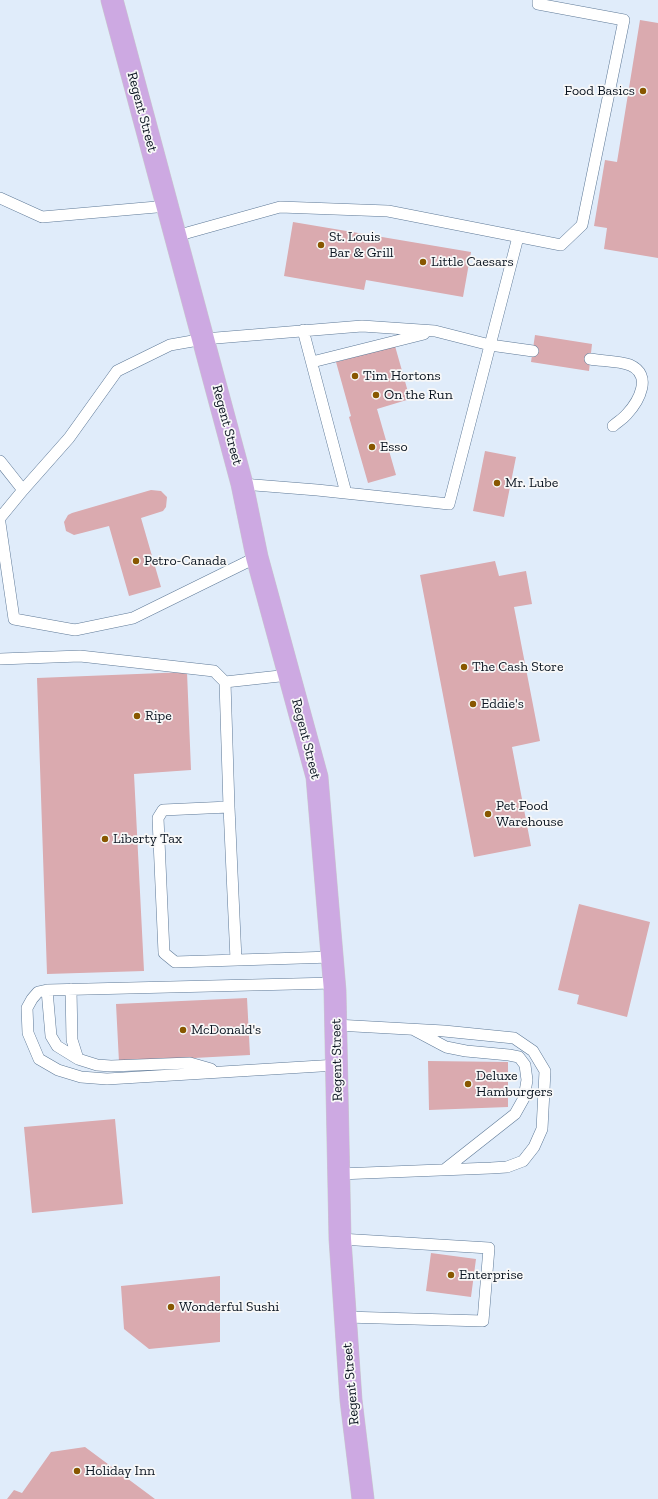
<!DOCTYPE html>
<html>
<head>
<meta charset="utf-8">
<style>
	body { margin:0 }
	canvas { display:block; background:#e0ecfa }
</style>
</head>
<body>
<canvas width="658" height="1499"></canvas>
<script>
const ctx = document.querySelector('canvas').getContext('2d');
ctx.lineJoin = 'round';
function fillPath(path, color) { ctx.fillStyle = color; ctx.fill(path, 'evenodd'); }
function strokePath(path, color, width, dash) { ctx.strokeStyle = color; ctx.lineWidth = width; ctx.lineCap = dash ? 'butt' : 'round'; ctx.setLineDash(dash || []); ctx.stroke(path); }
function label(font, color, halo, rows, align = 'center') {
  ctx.font = font + ' "Zilla Slab",serif'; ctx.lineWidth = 3.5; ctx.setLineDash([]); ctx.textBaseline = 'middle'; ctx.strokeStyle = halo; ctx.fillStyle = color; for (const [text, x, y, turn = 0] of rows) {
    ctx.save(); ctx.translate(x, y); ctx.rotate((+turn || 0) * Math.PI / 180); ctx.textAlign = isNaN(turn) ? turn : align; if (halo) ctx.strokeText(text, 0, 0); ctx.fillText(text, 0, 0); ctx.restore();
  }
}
const building = new Path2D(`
	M 640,20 L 658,23 L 658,258 L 604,249 L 607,228 L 594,226 L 605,160 L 617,162 Z
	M 293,222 L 471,252 L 463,297 L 366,280 L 364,290 L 284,276 Z
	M 535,335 L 592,344 L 589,371 L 531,362 Z
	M 395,346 L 410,399 L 377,409 L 396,475 L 368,483 L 349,417 L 351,416 L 336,362 Z
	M 485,451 L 516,457 L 504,517 L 473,511 Z
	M 151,490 L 161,491 L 167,497 L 166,507 L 163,511 L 141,518 L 161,587 L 129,596 L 109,526 L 74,535 L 66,531 L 64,522 L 68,515 L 72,513 Z
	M 495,561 L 499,576 L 526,571 L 532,604 L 514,607 L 540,741 L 512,747 L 531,846 L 474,857 L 420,575 Z
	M 187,672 L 191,770 L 134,774 L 144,971 L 47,974 L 37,678 Z
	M 579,904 L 650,922 L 627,1017 L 577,1004 L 579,995 L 558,990 Z
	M 247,998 L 250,1055 L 119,1062 L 116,1004 Z
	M 428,1061 L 508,1062 L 508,1107 L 429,1110 Z
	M 115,1119 L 123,1204 L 32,1213 L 24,1127 Z
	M 431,1253 L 476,1259 L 471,1297 L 426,1291 Z
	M 220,1276 L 220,1342 L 149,1349 L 124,1329 L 121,1286 Z
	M 85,1447 L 155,1499 L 7,1499 L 14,1490 L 22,1493 L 51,1452 Z`);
const lane = new Path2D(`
	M 0,198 L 42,217 L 168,206
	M 176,236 L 280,207 L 388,211 L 561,245 L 582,225 L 624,20 L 538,4 L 538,0
	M 303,330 L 346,493
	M 590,359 C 602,361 619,361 630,365 C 653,375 639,401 627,414 C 623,419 617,422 613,426
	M 312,362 L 424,334
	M 0,461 L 23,490 L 0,518
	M 242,484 L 317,490 L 449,504 L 518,237
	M 23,490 L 69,438 L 117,371 L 170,345 L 204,339 L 362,326 L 435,331 L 490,345 L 533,351
	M 0,523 L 14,619 L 75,630 L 133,618 L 257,557
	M 0,659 L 80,656 L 214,671 L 225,682 L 289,675
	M 225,682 L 229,807
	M 236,960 L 229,807 L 163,810 L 158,818 L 164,953 L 175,962 L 332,957
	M 334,983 L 47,990 L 38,992 L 32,999 L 27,1008 L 28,1033 L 39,1059 L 58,1070 L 81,1077 L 107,1079 L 337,1065
	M 71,989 L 72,1040 L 78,1059
	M 47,990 L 51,1036 L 57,1046 L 78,1059 L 97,1065 L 111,1066 L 190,1063 L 211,1069
	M 336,1025 L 444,1031 L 514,1038 L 533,1051 L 545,1071 L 542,1129 L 534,1147 L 523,1161 L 507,1167 L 491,1168 L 339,1174
	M 414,1030 L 446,1047 L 466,1051 L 509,1055 L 519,1057 L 525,1065 L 527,1080 L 524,1098 L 515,1114 L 444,1170
	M 340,1239 L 489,1248 L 483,1321 L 345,1317`);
const primary = new Path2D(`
	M 112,0 L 242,484 L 257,557 L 317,777 L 335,991 L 340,1239 L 351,1400 L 363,1499`);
const markers = [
	[643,91,4,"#885700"],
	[321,245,4,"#885700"],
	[423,262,4,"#885700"],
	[355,376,4,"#885700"],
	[376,395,4,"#885700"],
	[372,447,4,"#885700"],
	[497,483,4,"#885700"],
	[136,561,4,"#885700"],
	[464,667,4,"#885700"],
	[473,704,4,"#885700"],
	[137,716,4,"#885700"],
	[488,814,4,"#885700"],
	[105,839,4,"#885700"],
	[183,1030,4,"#885700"],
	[468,1084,4,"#885700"],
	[451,1275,4,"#885700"],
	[171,1307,4,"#885700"],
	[77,1471,4,"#885700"]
];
const poiNames = [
	["Food Basics",635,91,"right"],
	["St. Louis",329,237],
	["Bar & Grill",329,253],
	["Little Caesars",431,262],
	["Tim Hortons",363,376],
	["On the Run",384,395],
	["Esso",380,447],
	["Mr. Lube",505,483],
	["Petro-Canada",144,561],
	["The Cash Store",472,667],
	["Eddie's",481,704],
	["Ripe",145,716],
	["Pet Food",496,806],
	["Warehouse",496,822],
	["Liberty Tax",113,839],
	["McDonald's",191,1030],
	["Deluxe",476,1076],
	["Hamburgers",476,1092],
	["Enterprise",459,1275],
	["Wonderful Sushi",179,1307],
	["Holiday Inn",85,1471]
];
const streetNames = [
	["Regent Street",142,112,75],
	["Regent Street",227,425,75],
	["Regent Street",306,739,76],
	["Regent Street",337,1060,-91],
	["Regent Street",351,1384,-95]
];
fillPath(building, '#daaaaf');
strokePath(lane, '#5e7997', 12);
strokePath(primary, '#c9cbce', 23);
strokePath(lane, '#fff', 11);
strokePath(primary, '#cda9e2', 22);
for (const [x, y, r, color] of markers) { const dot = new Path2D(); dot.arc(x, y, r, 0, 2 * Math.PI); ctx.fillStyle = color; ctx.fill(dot); strokePath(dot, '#f8f8f8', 1.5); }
label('14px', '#0a1420', '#f8f8f8', poiNames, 'left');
label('14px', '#0a1420', '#f8f8f8', streetNames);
</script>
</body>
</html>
